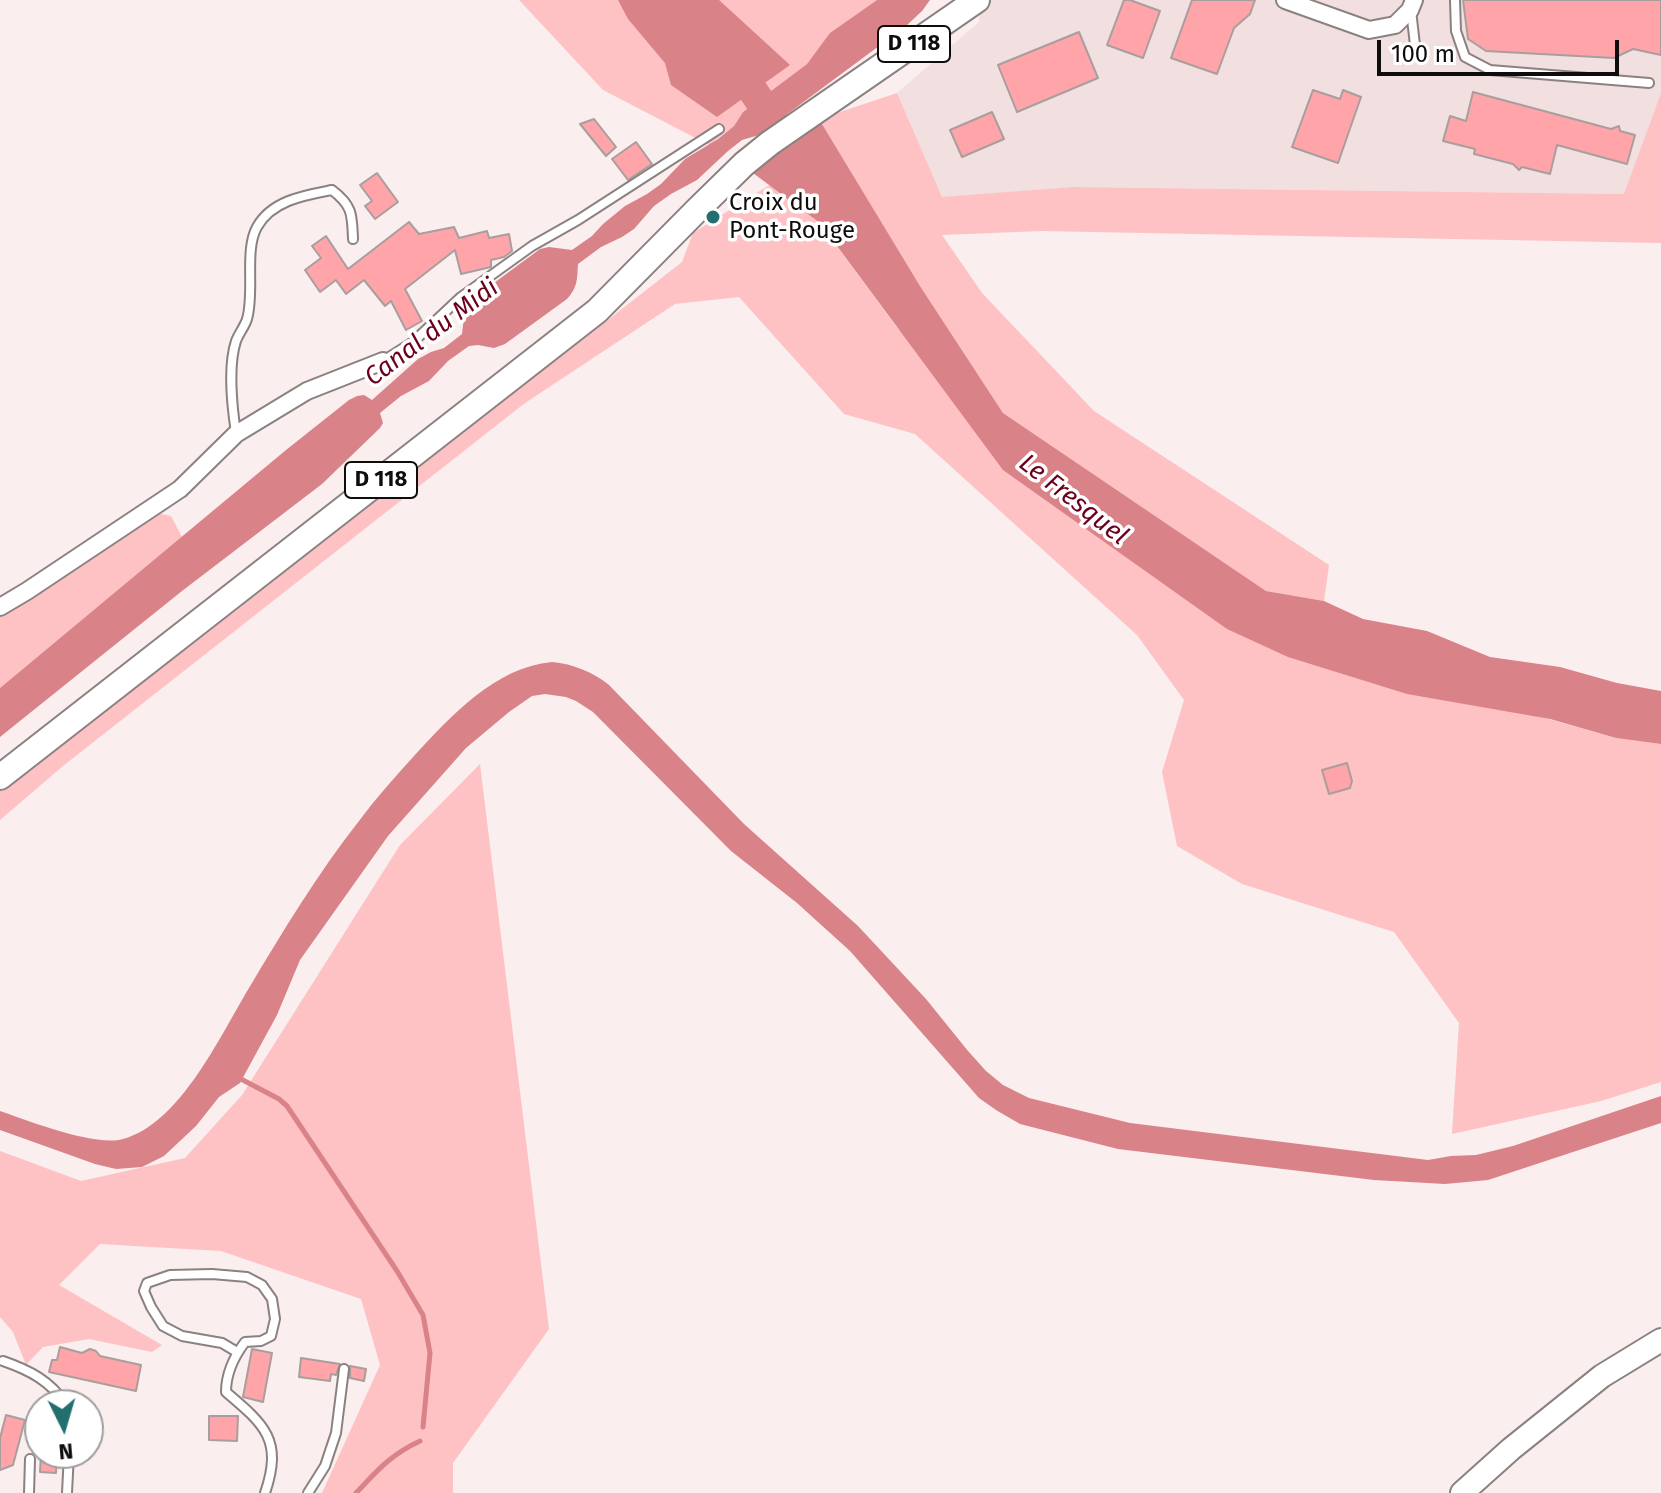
<!DOCTYPE html>
<html>
<head>
<meta charset="utf-8">
<style>
	body { margin:0 }
	#map { position:relative; width:1661px; height:1493px; overflow:hidden; background:#faeeef; font-family:"Fira Sans",sans-serif }
	canvas { display:block }
	.north { position:absolute; left:24px; top:1389px; width:80px; height:80px; box-sizing:border-box; background:#fff; border:2px solid #9f9e9e; border-radius:50%; rotate:175deg; font-size:22px; font-weight:700; line-height:32px; text-align:center; color:#0f0c0c }
	.north::after { content:''; display:block; margin:auto; width:28px; height:36px; background:#236f70; clip-path:polygon(50% 0,100% 100%,50% 72%,0 100%) }
	.scale { position:absolute; left:1377px; top:40px; width:242px; height:36px; box-sizing:border-box; border:4px solid #0f0c0c; border-top:0; padding-left:10px; font-size:24px; line-height:28px; white-space:nowrap; color:#0f0c0c; -webkit-text-stroke:6px #fff; paint-order:stroke }
</style>
</head>
<body>
<div id="map">
<canvas width="1661" height="1493"></canvas>
<div class="north">N</div>
<div class="scale">100 m</div>
</div>
<script>
const ctx = document.querySelector('canvas').getContext('2d');
ctx.lineJoin = 'round';
function fillPath(path, color) { ctx.fillStyle = color; ctx.fill(path, 'evenodd'); }
function strokePath(path, color, width, dash) { ctx.strokeStyle = color; ctx.lineWidth = width; ctx.lineCap = dash ? 'butt' : 'round'; ctx.setLineDash(dash || []); ctx.stroke(path); }
function label(font, color, halo, rows, align = 'center') {
  ctx.font = font + ' "Fira Sans",sans-serif'; ctx.lineWidth = 7; ctx.setLineDash([]); ctx.textBaseline = 'middle'; ctx.strokeStyle = halo; ctx.fillStyle = color; for (const [text, x, y, turn = 0] of rows) {
    ctx.save(); ctx.translate(x, y); ctx.rotate((+turn || 0) * Math.PI / 180); ctx.textAlign = isNaN(turn) ? turn : align; if (halo) ctx.strokeText(text, 0, 0); ctx.fillText(text, 0, 0); ctx.restore();
  }
}
const built = new Path2D(`
	M 979,0 L 1661,0 L 1661,93 L 1625,194 L 1073,187 L 942,198 L 897,93 L 979,22 Z`);
const green = new Path2D(`
	M 519,0 L 877,0 L 831,33 L 807,64 L 743,112 L 734,126 L 709,145 L 603,90 Z
	M 897,93 L 942,197 L 1073,187 L 1624,194 L 1661,93 L 1661,243 L 1041,231 L 942,235 L 982,293 L 1094,411 L 1329,565 L 1324,601 L 1266,591 L 1003,413 L 920,286 L 819,119 Z
	M 771,184 L 820,223 L 898,329 L 1227,629 L 1616,738 L 1661,744 L 1661,1082 L 1601,1101 L 1452,1134 L 1459,1023 L 1394,932 L 1242,884 L 1177,846 L 1162,772 L 1184,700 L 1137,635 L 915,434 L 844,414 L 739,297 L 675,304 L 525,403 L 63,766 L 0,820 L 0,790 L 53,747 L 184,651 L 682,262 L 693,233 Z
	M 148,511 L 171,516 L 182,537 L 0,688 L 0,612 Z
	M 480,764 L 549,1329 L 453,1463 L 453,1493 L 322,1493 L 380,1365 L 361,1299 L 221,1251 L 100,1244 L 59,1285 L 162,1345 L 152,1352 L 89,1339 L 43,1347 L 26,1365 L 13,1332 L 0,1317 L 0,1151 L 81,1181 L 185,1158 L 242,1095 L 400,845 Z`);
const water = new Path2D(`
	M 618,0 L 719,0 L 790,65 L 717,117 L 671,85 L 665,63 L 628,19 Z
	M 877,0 L 930,0 L 922,11 L 906,26 L 759,135 L 742,140 L 728,151 L 697,180 L 671,194 L 654,206 L 634,229 L 622,237 L 601,247 L 578,264 C 577,279 578,287 567,299 L 505,344 L 494,348 L 478,345 L 469,346 L 448,361 L 429,381 L 401,396 L 380,413 L 383,423 L 380,428 L 322,484 L 182,591 L 0,737 L 0,688 L 286,450 L 349,400 L 357,396 L 364,395 L 372,400 L 418,359 L 431,352 L 444,348 L 462,334 C 464,319 464,307 475,297 L 540,249 L 549,247 L 572,250 L 592,236 L 603,224 L 625,206 L 647,194 L 661,184 L 685,159 L 718,139 L 734,126 L 743,112 L 807,64 L 830,33 Z
	M 819,119 L 920,286 L 1003,413 L 1266,591 L 1324,601 L 1363,619 L 1427,631 L 1490,657 L 1560,667 L 1617,683 L 1661,691 L 1661,744 L 1616,738 L 1550,719 L 1407,694 L 1288,657 L 1227,629 L 1003,470 L 820,223 L 753,173 Z
	M 552,662 C 573,664 593,672 609,685 L 744,824 L 858,926 L 926,999 L 968,1051 L 986,1071 L 1003,1085 L 1029,1098 L 1130,1123 L 1428,1160 L 1451,1156 L 1476,1155 L 1513,1146 L 1661,1096 L 1661,1123 L 1488,1180 L 1445,1184 L 1374,1180 L 1118,1149 L 1020,1124 L 996,1110 L 979,1098 L 850,951 L 797,903 L 731,851 L 593,712 L 576,701 L 566,697 L 545,694 L 532,696 L 509,712 L 466,748 L 388,836 L 300,960 L 277,1015 L 240,1083 L 219,1097 L 196,1126 L 164,1156 L 142,1167 L 116,1169 L 95,1164 L 0,1130 L 0,1111 C 29,1121 95,1147 123,1139 C 180,1124 220,1036 249,988 C 283,931 318,873 359,821 C 376,798 395,777 414,756 C 450,717 495,667 552,662 Z`);
const stream = new Path2D(`
	M 239,1078 L 279,1099 L 287,1106 L 397,1271 L 423,1315 L 430,1353 L 423,1427
	M 356,1493 C 378,1470 390,1455 420,1441`);
const river = new Path2D(`
	M 680,0 L 723,46 L 798,158`);
const building = new Path2D(`
	M 1124,0 L 1130,0 L 1160,11 L 1143,58 L 1107,45 Z
	M 1192,0 L 1255,0 L 1250,14 L 1234,28 L 1217,74 L 1171,58 Z
	M 1463,0 L 1661,0 L 1661,55 L 1633,49 L 1614,58 L 1486,51 L 1468,39 Z
	M 1079,32 L 1098,78 L 1017,112 L 998,65 Z
	M 1313,90 L 1340,99 L 1343,90 L 1361,97 L 1338,163 L 1292,147 Z
	M 1473,92 L 1611,129 L 1619,126 L 1620,131 L 1635,135 L 1627,164 L 1557,145 L 1550,174 L 1522,167 L 1519,170 L 1513,164 L 1474,154 L 1475,149 L 1443,141 L 1450,116 L 1466,121 Z
	M 992,112 L 1004,139 L 962,157 L 950,130 Z
	M 594,119 L 616,147 L 606,156 L 580,124 Z
	M 636,142 L 652,164 L 628,180 L 612,159 Z
	M 377,173 L 398,202 L 375,219 L 365,206 L 372,201 L 360,185 Z
	M 409,222 L 419,234 L 454,227 L 459,238 L 487,231 L 489,238 L 509,234 L 512,251 L 504,257 L 491,260 L 491,267 L 461,274 L 455,250 L 405,289 L 422,321 L 406,330 L 391,301 L 385,306 L 364,280 L 346,294 L 336,280 L 320,292 L 305,270 L 321,258 L 312,246 L 326,236 L 348,269 Z
	M 1347,763 L 1352,781 L 1350,788 L 1329,794 L 1322,770 Z
	M 60,1347 L 82,1353 L 90,1349 L 96,1351 L 100,1356 L 141,1365 L 136,1391 L 49,1372 L 52,1360 L 57,1360 Z
	M 252,1349 L 272,1353 L 263,1402 L 243,1397 Z
	M 301,1358 L 340,1364 L 336,1375 L 331,1374 L 330,1381 L 299,1377 Z
	M 350,1366 L 366,1369 L 364,1381 L 350,1378 Z
	M 6,1415 L 25,1420 L 13,1465 L 0,1470 L 0,1438 Z
	M 209,1416 L 238,1416 L 237,1441 L 209,1440 Z
	M 41,1453 L 57,1453 L 56,1473 L 40,1472 Z`);
const lane = new Path2D(`
	M 1455,0 L 1456,31 L 1465,57 L 1490,70 L 1649,83
	M 1411,10 L 1416,54
	M 383,361 L 413,342 L 461,297 L 532,246 L 578,220 L 719,129
	M 236,433 C 232,407 228,365 236,341 C 239,333 245,326 247,319 C 255,292 244,250 257,227 C 272,200 306,195 332,190 C 353,206 352,215 353,239
	M 237,1352 L 222,1343 L 182,1336 L 163,1326 L 151,1307 L 144,1291 L 147,1283 L 170,1275 L 212,1274 L 247,1277 L 262,1285 L 272,1299 L 275,1319 L 271,1336 L 261,1341 L 245,1342 C 233,1358 226,1373 226,1392 C 265,1425 283,1440 265,1493
	M 3,1361 C 29,1370 51,1381 66,1405
	M 29,1493 L 30,1459
	M 67,1493 L 69,1453
	M 308,1493 L 325,1466 L 336,1433 L 344,1369`);
const street = new Path2D(`
	M 1285,0 L 1369,30 L 1395,25 L 1410,10 L 1414,0
	M 0,607 L 27,591 L 180,489 L 236,434 L 307,391 L 383,361`);
const secondary = new Path2D(`
	M 1462,1493 L 1511,1449 L 1602,1376 L 1661,1340`);
const primary = new Path2D(`
	M 0,777 L 597,311 L 697,210 L 744,164 L 770,143 L 977,0`);
const markers = [
	[713,217,8,"#236f70"]
];
const shields = [
	[914,44,72],
	[381,480,72]
];
const shieldNames = [
	["D 118",914,44],
	["D 118",381,480]
];
const poiNames = [
	["Croix du",729,203],
	["Pont-Rouge",729,231]
];
const waterNames = [
	["Canal du Midi",432,333,-37],
	["Le Fresquel",1073,500,38]
];
fillPath(built, '#f2dfdf');
fillPath(green, '#fec2c4');
fillPath(water, '#d98287');
strokePath(stream, '#d98287', 5);
strokePath(river, '#d98287', 30);
fillPath(building, '#ffa4a8');
strokePath(building, '#a99e9e', 2);
strokePath(lane, '#8b8181', 12);
strokePath(street, '#8b8181', 20);
strokePath(secondary, '#8b8181', 26);
strokePath(primary, '#8b8181', 28);
strokePath(lane, '#fff', 8);
strokePath(street, '#fff', 16);
strokePath(secondary, '#fff', 22);
strokePath(primary, '#fff', 24);
for (const [x, y, r, color] of markers) { const dot = new Path2D(); dot.arc(x, y, r, 0, 2 * Math.PI); ctx.fillStyle = color; ctx.fill(dot); strokePath(dot, '#fff', 3); }
for (const [x, y, w] of shields) { const box = new Path2D(); box.roundRect(x - w / 2, y - 18, w, 36, 6); ctx.fillStyle = '#fff'; ctx.fill(box); strokePath(box, '#0f0c0c', 2); }
label('bold 22px', '#0f0c0c', null, shieldNames);
label('24px', '#0f0c0c', '#fff', poiNames, 'left');
label('italic 26px', '#6c001c', '#fff', waterNames);
</script>
</body>
</html>
